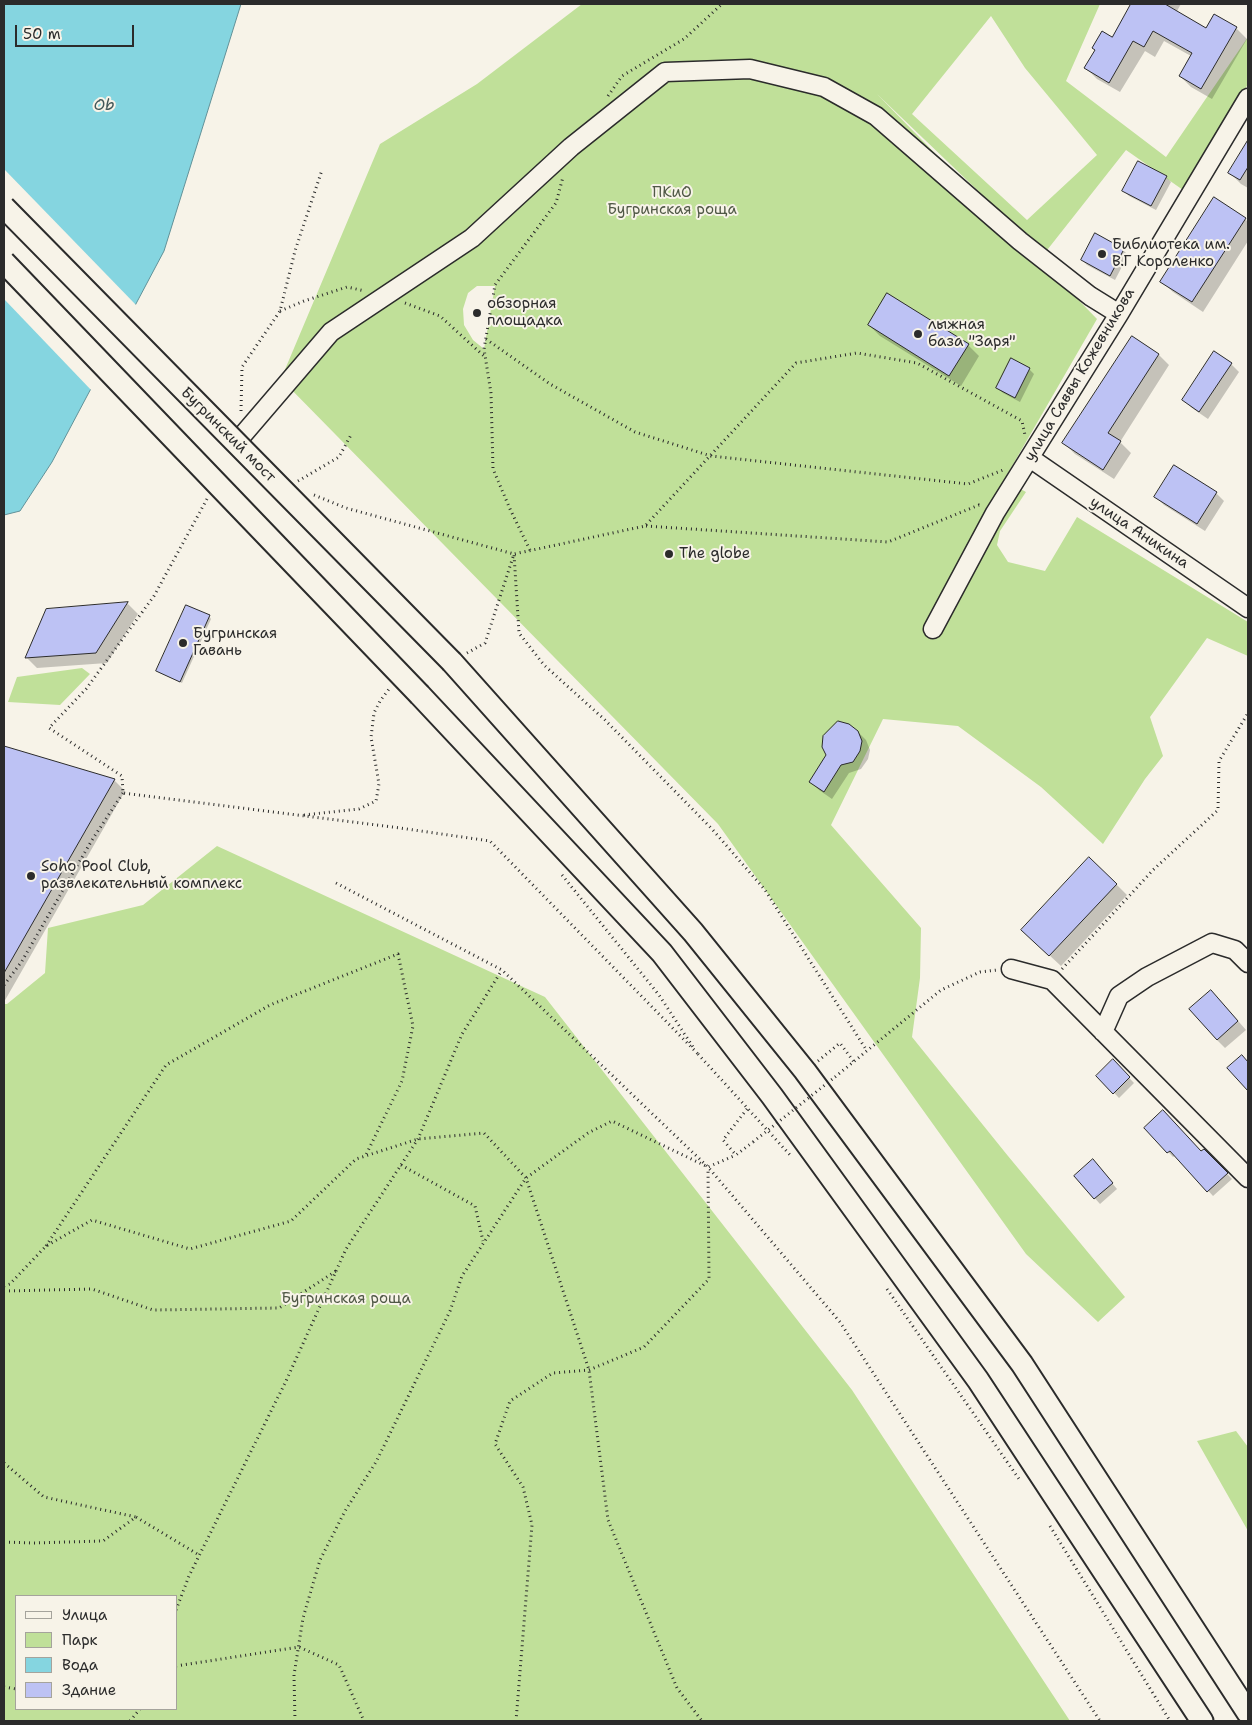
<!DOCTYPE html>
<html>
<head>
<meta charset="utf-8">
<style>
	body { margin:0 }
	#map { position:relative; width:1252px; height:1725px; overflow:hidden; background:#f7f3e8; font-family:"Shantell Sans",sans-serif }
	canvas { display:block }
	.frame { position:absolute; inset:0; border:5px solid #2b2b2b; pointer-events:none }
	.legend { position:absolute; left:15px; top:1595px; width:162px; height:115px; box-sizing:border-box; background:#f7f3e8; border:1px solid #a5a39c; margin:0; padding:6px 9px; list-style:none; font-size:15px; color:#2b2b2b }
	.legend li { display:flex; align-items:center; gap:10px; height:25px }
	.legend b { width:25px; border:1px solid #a5a39c }
	.scale { position:absolute; left:15px; top:25px; width:119px; height:22px; box-sizing:border-box; border:2px solid #2b2b2b; border-top:0; padding-left:6px; font-size:15px; line-height:18px; white-space:nowrap; color:#2b2b2b; -webkit-text-stroke:4px #f7f3e8; paint-order:stroke }
</style>
</head>
<body>
<div id="map">
<canvas width="1252" height="1725"></canvas>
<div class="frame"></div>
<ul class="legend">
<li><b style="height:6px;background:#f7f3e8"></b>Улица</li>
<li><b style="height:14px;background:#c0e099"></b>Парк</li>
<li><b style="height:14px;background:#85d5e0"></b>Вода</li>
<li><b style="height:14px;background:#bdc2f4"></b>Здание</li>
</ul>
<div class="scale">50 m</div>
</div>
<script>
const ctx = document.querySelector('canvas').getContext('2d');
ctx.lineJoin = 'round';
function fillPath(path, color) { ctx.fillStyle = color; ctx.fill(path, 'evenodd'); }
function strokePath(path, color, width, dash) { ctx.strokeStyle = color; ctx.lineWidth = width; ctx.lineCap = dash ? 'butt' : 'round'; ctx.setLineDash(dash || []); ctx.stroke(path); }
function label(font, color, halo, rows, align = 'center') {
  ctx.font = font + ' "Shantell Sans",sans-serif'; ctx.lineWidth = 4; ctx.setLineDash([]); ctx.textBaseline = 'middle'; ctx.strokeStyle = halo; ctx.fillStyle = color; for (const [text, x, y, turn = 0] of rows) {
    ctx.save(); ctx.translate(x, y); ctx.rotate((+turn || 0) * Math.PI / 180); ctx.textAlign = isNaN(turn) ? turn : align; if (halo) ctx.strokeText(text, 0, 0); ctx.fillText(text, 0, 0); ctx.restore();
  }
}
const green = new Path2D(`
	M 582,4 L 1100,4 L 1066,81 L 1166,157 L 1248,37 L 1248,84 L 1183,190 L 1126,150 L 1044,254 L 877,94 L 1097,319 L 1004,480 L 1026,492 L 1000,531 L 997,545 L 1008,562 L 1045,571 L 1077,517 L 1248,622 L 1248,656 L 1207,638 L 1150,717 L 1163,756 L 1145,779 L 1103,844 L 1041,787 L 958,726 L 883,719 L 831,825 L 921,928 L 920,978 L 912,1037 L 1008,1156 L 1125,1297 L 1098,1322 L 1026,1254 L 718,824 L 281,379 L 380,144 L 477,84 ZM 991,16 L 1025,68 L 1097,155 L 1027,220 L 912,114 ZM 477,286 L 495,286 L 484,349 L 473,340 L 464,325 L 463,309 L 468,293 Z
	M 82,668 L 90,674 L 60,705 L 8,702 L 17,677 Z
	M 217,846 L 545,997 L 852,1390 L 1070,1721 L 4,1721 L 4,1004 L 7,1004 L 45,973 L 48,928 L 143,905 ZM 176,1596 L 176,1709 L 16,1709 L 16,1596 Z
	M 1236,1431 L 1248,1447 L 1248,1531 L 1197,1441 Z`);
const water = new Path2D(`
	M 4,4 L 241,4 L 164,251 L 52,462 L 20,511 L 4,515 Z`);
const pier = new Path2D(`
	M 4,169 L 137,306 L 92,391 L 4,299 Z`);
const shadow = new Path2D(`
	M 1133,4 L 1181,4 L 1177,11 L 1207,29 L 1236,28 L 1247,39 L 1212,99 L 1191,87 L 1180,76 L 1191,56 L 1164,41 L 1155,57 L 1145,51 L 1120,92 L 1097,79 L 1086,68 L 1112,38 Z
	M 1248,142 L 1248,188 L 1241,184 L 1230,173 Z
	M 1166,177 L 1171,182 L 1156,210 L 1129,196 L 1124,191 Z
	M 1245,219 L 1248,222 L 1248,241 L 1203,312 L 1173,292 L 1162,282 Z
	M 1123,250 L 1128,255 L 1115,280 L 1087,265 L 1082,260 Z
	M 869,325 L 968,345 L 979,356 L 961,386 L 880,336 Z
	M 1159,355 L 1169,365 L 1120,442 L 1131,453 L 1114,479 L 1075,454 L 1064,443 Z
	M 1231,364 L 1239,372 L 1208,419 L 1192,408 L 1184,400 Z
	M 1029,369 L 1034,374 L 1020,402 L 1003,393 L 997,388 Z
	M 1216,493 L 1224,501 L 1205,531 L 1164,505 L 1156,497 Z
	M 127,603 L 138,614 L 107,663 L 37,668 L 27,658 L 47,610 Z
	M 209,616 L 211,619 L 182,683 L 160,673 L 157,671 Z
	M 857,731 L 866,740 L 870,750 L 868,759 L 861,769 L 849,773 L 832,799 L 819,790 L 811,782 Z
	M 4,747 L 114,780 L 125,791 L 4,1002 Z
	M 1116,884 L 1127,895 L 1061,966 L 1034,941 Z
	M 1219,999 L 1246,1030 L 1225,1048 L 1217,1040 Z
	M 1113,1061 L 1134,1083 L 1119,1098 L 1098,1076 Z
	M 1145,1128 L 1202,1153 L 1204,1150 L 1232,1179 L 1213,1196 L 1176,1155 L 1173,1157 Z
	M 1098,1166 L 1117,1189 L 1100,1204 L 1075,1176 Z`);
const building = new Path2D(`
	M 1131,4 L 1165,4 L 1206,28 L 1214,14 L 1237,27 L 1201,89 L 1179,76 L 1192,53 L 1153,31 L 1144,47 L 1133,41 L 1109,83 L 1084,68 L 1095,50 L 1092,48 L 1102,31 L 1112,37 Z
	M 1248,140 L 1248,167 L 1240,180 L 1228,173 Z
	M 1138,161 L 1167,176 L 1151,206 L 1122,191 Z
	M 1214,197 L 1246,218 L 1192,302 L 1160,282 Z
	M 1095,233 L 1124,249 L 1110,276 L 1081,260 Z
	M 887,293 L 969,344 L 949,376 L 868,325 Z
	M 1132,336 L 1159,354 L 1108,433 L 1121,441 L 1103,470 L 1062,443 Z
	M 1214,351 L 1232,363 L 1199,412 L 1182,400 Z
	M 1011,358 L 1030,368 L 1015,398 L 996,388 Z
	M 1174,465 L 1217,492 L 1197,524 L 1154,497 Z
	M 128,602 L 96,653 L 25,658 L 46,609 Z
	M 186,605 L 210,615 L 180,682 L 156,671 Z
	M 838,721 L 849,724 L 858,731 L 862,741 L 860,751 L 853,762 L 841,765 L 824,792 L 809,782 L 826,755 L 822,747 L 823,736 Z
	M 4,746 L 115,779 L 4,973 Z
	M 1089,857 L 1117,884 L 1049,956 L 1021,930 Z
	M 1211,990 L 1238,1021 L 1217,1040 L 1189,1009 Z
	M 1242,1055 L 1248,1062 L 1248,1091 L 1227,1068 Z
	M 1113,1059 L 1130,1077 L 1113,1094 L 1096,1076 Z
	M 1163,1110 L 1201,1151 L 1204,1149 L 1228,1173 L 1207,1192 L 1170,1151 L 1167,1153 L 1144,1128 Z
	M 1093,1159 L 1113,1183 L 1094,1199 L 1074,1176 Z`);
const path = new Path2D(`
	M 608,96 L 622,76 L 684,39 L 722,4
	M 405,303 L 440,316 L 485,357
	M 280,311 L 304,301 L 347,287 L 365,291
	M 486,339 L 550,384 L 635,432 L 711,456 L 968,484 L 1003,470
	M 241,411 L 242,367 L 280,311 L 295,251 L 322,170
	M 298,481 L 339,457 L 352,433
	M 314,495 L 346,508 L 514,554 L 519,633 L 544,665 L 605,720 L 712,829 L 765,890 L 867,1051
	M 207,499 L 154,596 L 86,689 L 49,728 L 122,776 L 123,793 L 400,828 L 490,841 L 698,1054
	M 646,526 L 888,542 L 979,505 L 982,506
	M 530,550 L 510,509 L 493,469 L 491,393 L 484,349 L 495,285 L 556,203 L 563,177
	M 467,653 L 485,643 L 514,554 L 645,526 L 796,363 L 857,353 L 917,363 L 1022,421 L 1025,435
	M 304,815 L 359,809 L 376,801 L 379,784 L 371,737 L 374,713 L 380,701 L 389,689
	M 562,875 L 659,995 L 693,1047
	M 336,883 L 502,970 L 708,1167 L 840,1322 L 1100,1721
	M 1062,969 L 1153,870 L 1218,810 L 1219,761 L 1248,713
	M 4,985 L 22,961 L 92,840 L 123,793
	M 698,1054 L 790,1155
	M 818,1061 L 840,1043 L 854,1062
	M 835,1077 L 941,990 L 980,972 L 997,970
	M 747,1109 L 723,1140 L 736,1155 L 753,1142
	M 401,1165 L 475,1206 L 483,1241
	M 46,1246 L 166,1065 L 270,1005 L 398,954 L 413,1026 L 402,1081 L 366,1155
	M 4,1286 L 10,1284 L 46,1246 L 92,1220 L 190,1249 L 291,1221 L 356,1159 L 418,1139 L 484,1133 L 526,1178 L 589,1370 L 608,1520 L 677,1688 L 702,1721
	M 887,1289 L 1019,1479
	M 4,1291 L 92,1289 L 153,1310 L 279,1308 L 336,1271
	M 4,1463 L 44,1497 L 136,1517
	M 1050,1526 L 1170,1721
	M 4,1542 L 33,1543 L 103,1541 L 136,1517 L 199,1555
	M 176,1610 L 189,1576 L 286,1381 L 346,1249 L 418,1139 L 462,1034 L 502,970
	M 176,1666 L 299,1647 L 339,1665 L 364,1721
	M 4,1687 L 16,1689
	M 130,1721 L 140,1709
	M 295,1721 L 294,1675 L 303,1618 L 320,1560 L 345,1511 L 376,1462 L 450,1311 L 462,1276 L 526,1178 L 588,1133 L 612,1121 L 708,1167 L 736,1155
	M 516,1721 L 532,1525 L 523,1487 L 495,1444 L 510,1401 L 553,1373 L 589,1370 L 644,1347 L 709,1279 L 708,1168`);
const minor = new Path2D(`
	M 241,437 L 331,332 L 472,238 L 571,147 L 665,72 L 750,69 L 824,87 L 876,116 L 1020,241 L 1090,296 L 1119,314
	M 1030,458 L 1248,608
	M 933,629 L 995,513 L 1119,314 L 1248,98
	M 1011,969 L 1052,980 L 1248,1178
	M 1103,1032 L 1119,996 L 1147,977 L 1212,943 L 1235,950 L 1248,963`);
const major = new Path2D(`
	M 452,662 L 693,932 L 805,1071 L 1022,1364 L 1248,1713
	M 420,695 L 662,953 L 772,1096 L 978,1380 L 1202,1721`);
const pathBridge = new Path2D(`
	M 753,1142 L 835,1077`);
const majorBridge = new Path2D(`
	M 4,207 L 452,662
	M 4,262 L 420,695`);
const markers = [
	[1102,254,5,"#2b2b2b"],
	[477,313,5,"#2b2b2b"],
	[918,334,5,"#2b2b2b"],
	[669,554,5,"#2b2b2b"],
	[183,643,5,"#2b2b2b"],
	[31,876,5,"#2b2b2b"]
];
const parkNames = [
	["ПКиО",672,193],
	["Бугринская роща",672,210],
	["Бугринская роща",346,1299]
];
const poiNames = [
	["Библиотека им.",1112,245],
	["В.Г Короленко",1112,262],
	["обзорная",487,304],
	["площадка",487,321],
	["лыжная",928,325],
	["база \"Заря\"",928,342],
	["The globe",679,554],
	["Бугринская",193,634],
	["Гавань",193,651],
	["Soho Pool Club,",41,867],
	["развлекательный комплекс",41,884]
];
const streetNames = [
	["улица Саввы Кожевникова",1080,375,-59],
	["Бугринский мост",228,435,45],
	["улица Аникина",1139,533,34]
];
const waterNames = [
	["Ob",104,106]
];
fillPath(green, '#c0e099');
fillPath(water, '#85d5e0');
strokePath(water, '#619198', 1);
fillPath(pier, '#f7f3e8');
fillPath(shadow, '#0003');
fillPath(building, '#bdc2f4');
strokePath(building, '#2b2b2b', 1);
strokePath(minor, '#2b2b2b', 21);
strokePath(major, '#2b2b2b', 25);
strokePath(path, '#2b2b2b', 3, [1, 4]);
strokePath(minor, '#f7f3e8', 18);
strokePath(major, '#f7f3e8', 21);
strokePath(majorBridge, '#2b2b2b', 25, []);
strokePath(pathBridge, '#2b2b2b', 3, [1, 4]);
strokePath(majorBridge, '#f7f3e8', 21);
for (const [x, y, r, color] of markers) { const dot = new Path2D(); dot.arc(x, y, r, 0, 2 * Math.PI); ctx.fillStyle = color; ctx.fill(dot); strokePath(dot, '#f7f3e8', 2); }
label('15px', '#505846', '#f7f3e8', parkNames);
label('15px', '#2b2b2b', '#f7f3e8', poiNames, 'left');
label('15px', '#2b2b2b', '#f7f3e8', streetNames);
label('italic 16px', '#425658', '#f7f3e8', waterNames);
</script>
</body>
</html>
